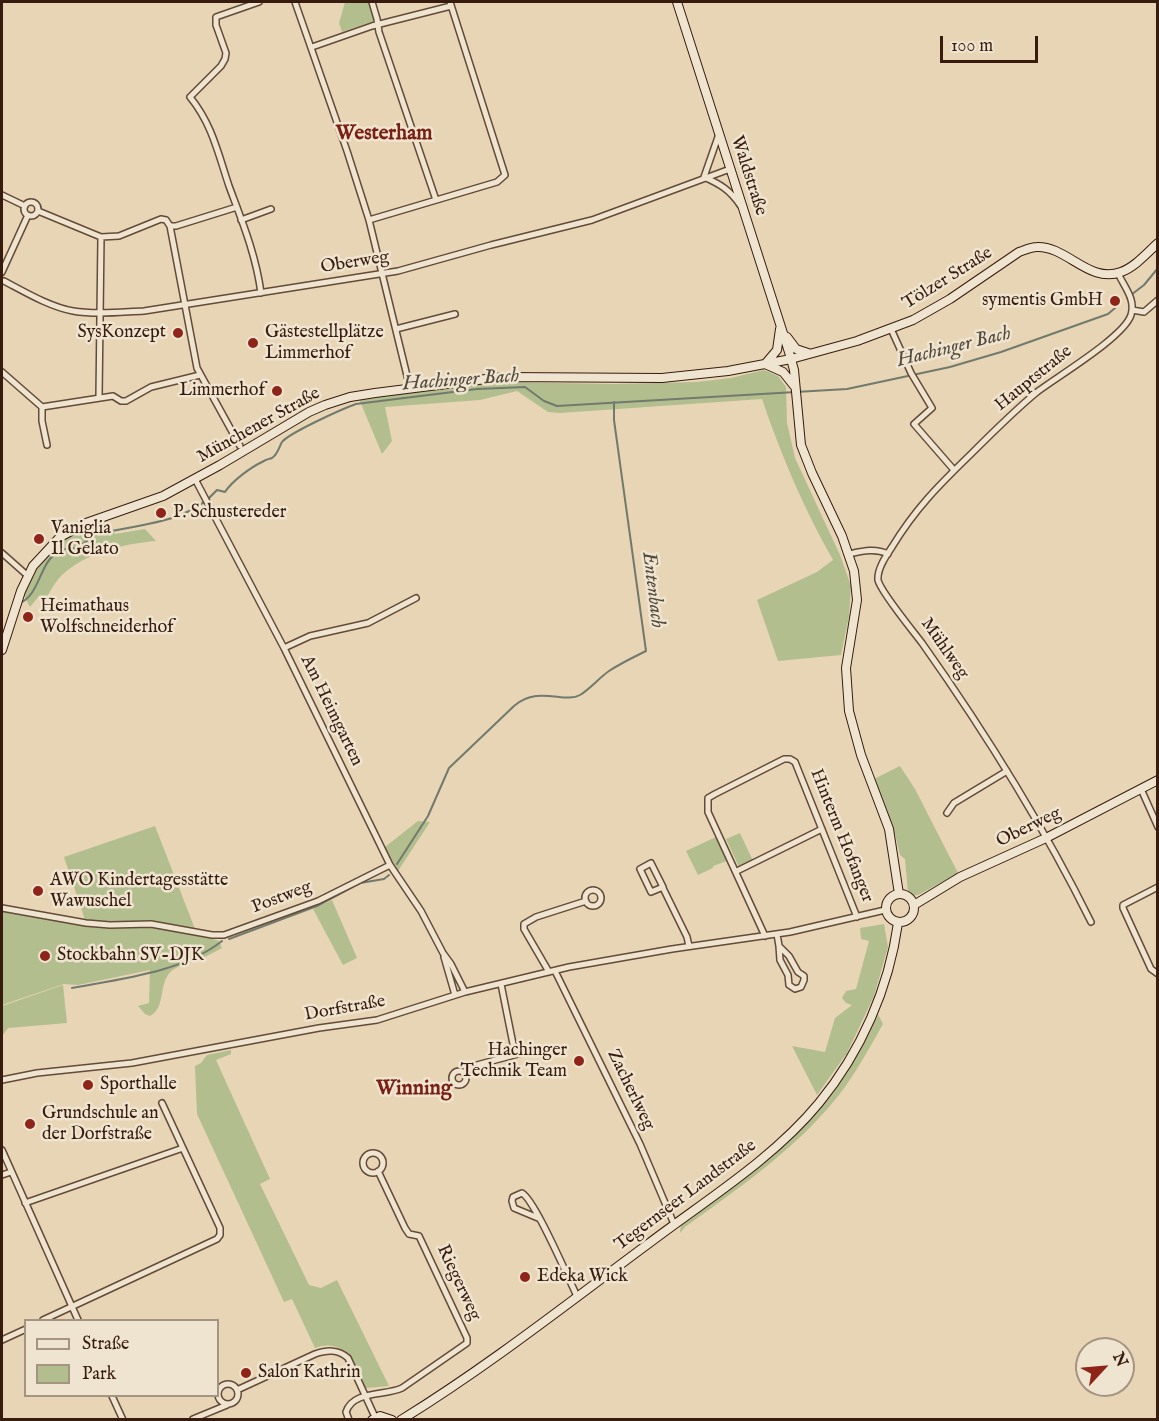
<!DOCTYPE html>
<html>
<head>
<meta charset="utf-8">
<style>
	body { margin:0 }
	#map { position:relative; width:1159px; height:1421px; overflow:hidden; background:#e7d5b5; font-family:"IM FELL English",serif }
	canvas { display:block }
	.frame { position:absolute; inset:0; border:3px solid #381b0f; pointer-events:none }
	.legend { position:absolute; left:24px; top:1319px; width:195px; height:78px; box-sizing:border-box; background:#efe4cf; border:2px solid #a69482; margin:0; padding:8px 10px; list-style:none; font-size:18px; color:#381b0f }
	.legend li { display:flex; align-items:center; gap:12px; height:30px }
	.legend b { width:30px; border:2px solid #a69482 }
	.north { position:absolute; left:1075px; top:1337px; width:60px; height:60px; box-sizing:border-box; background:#efe4cf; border:2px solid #a69482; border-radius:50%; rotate:64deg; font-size:16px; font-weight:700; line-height:24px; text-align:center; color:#381b0f }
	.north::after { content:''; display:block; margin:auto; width:21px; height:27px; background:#8f2418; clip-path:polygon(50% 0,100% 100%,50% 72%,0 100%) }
	.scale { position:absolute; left:940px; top:36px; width:98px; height:27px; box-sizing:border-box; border:3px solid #381b0f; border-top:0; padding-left:8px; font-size:18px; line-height:21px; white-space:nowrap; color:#381b0f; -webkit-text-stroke:4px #efe4cf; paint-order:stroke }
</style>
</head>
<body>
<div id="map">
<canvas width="1159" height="1421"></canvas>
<div class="frame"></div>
<ul class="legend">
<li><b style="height:8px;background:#efe4cf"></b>Straße</li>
<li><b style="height:16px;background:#b3be8f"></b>Park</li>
</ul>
<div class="north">N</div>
<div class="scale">100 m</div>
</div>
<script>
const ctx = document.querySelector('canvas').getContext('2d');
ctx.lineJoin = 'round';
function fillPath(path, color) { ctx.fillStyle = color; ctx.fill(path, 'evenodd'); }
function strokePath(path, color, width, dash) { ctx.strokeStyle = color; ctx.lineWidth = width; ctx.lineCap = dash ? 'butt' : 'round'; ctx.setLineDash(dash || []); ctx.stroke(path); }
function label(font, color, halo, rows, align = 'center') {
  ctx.font = font + ' "IM FELL English",serif'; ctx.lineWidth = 5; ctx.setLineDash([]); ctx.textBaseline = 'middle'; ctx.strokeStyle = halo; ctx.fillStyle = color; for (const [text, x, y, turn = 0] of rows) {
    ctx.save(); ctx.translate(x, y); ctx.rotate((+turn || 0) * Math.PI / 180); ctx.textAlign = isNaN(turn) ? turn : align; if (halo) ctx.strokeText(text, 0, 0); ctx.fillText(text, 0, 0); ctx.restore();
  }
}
const green = new Path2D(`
	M 345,2 L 370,2 L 375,18 L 374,21 L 342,32 L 339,23 Z
	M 764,370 L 778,376 L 786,387 L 787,423 L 795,458 L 840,555 L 851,586 L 849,616 L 841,655 L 778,661 L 757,600 L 817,572 L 833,560 C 804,509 781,455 762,399 L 560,413 L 548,412 L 517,391 L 480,400 L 385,407 L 392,441 L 382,454 L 359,399 L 502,382 L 614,384 L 697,382 L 731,378 Z
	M 107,520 L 115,534 L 145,529 L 156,541 C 124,544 86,552 61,576 C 55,582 50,592 45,600 L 39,596 L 30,607 L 24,596 C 41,552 63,535 107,520 Z
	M 900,766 L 915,789 L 958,873 L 920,894 L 913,896 L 908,893 L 905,859 L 900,855 L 895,834 L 874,779 Z
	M 418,821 L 430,822 L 398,871 L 385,847 Z
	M 155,826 L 195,929 L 192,929 L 197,934 L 219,941 L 222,948 L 203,958 L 203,960 C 194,962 184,963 176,968 C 156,978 168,1007 150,1016 L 145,1014 L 138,1006 L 149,1003 L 150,970 L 78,985 L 64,984 L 2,1005 L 2,911 L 87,926 L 64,857 Z
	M 740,833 L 753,861 L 739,867 L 726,839 Z
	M 716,837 L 727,861 L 713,866 L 713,868 L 698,875 L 686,851 Z
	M 332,900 L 357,958 L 343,965 L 313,909 Z
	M 884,924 L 888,947 L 874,996 L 847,1053 L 817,1095 L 792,1046 L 825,1052 L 835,1018 L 852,1005 L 846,1003 L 842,998 L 846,991 L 856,989 L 869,941 L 861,939 L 860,928 Z
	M 63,985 L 67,1023 L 8,1028 L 2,1036 L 2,1006 Z
	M 878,1014 L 883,1024 C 871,1045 859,1067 845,1087 C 803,1144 742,1186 685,1227 L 680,1233 L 681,1224 L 792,1136 C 829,1101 856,1060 878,1014 Z
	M 231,1050 L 231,1054 L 216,1060 L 270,1179 L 260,1184 L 309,1285 L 321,1288 L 337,1280 L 389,1386 L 365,1388 C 356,1366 345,1337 315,1348 L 292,1299 L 284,1302 L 197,1114 L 195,1066 L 201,1063 L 207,1055 Z`);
const stream = new Path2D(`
	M 1127,298 L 1144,285 L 1158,268
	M 20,603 C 41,594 39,560 61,550 C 66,548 70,549 75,548 C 84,546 90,536 98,534 C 138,524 188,524 217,490 L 225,492 C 232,481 251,467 264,461 C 266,459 270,459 272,458 C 278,454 279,447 282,442 C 289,433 342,409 356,404 L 477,389 L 525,387 L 544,401 L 557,406 L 847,389 L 950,367 L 1001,352 L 1108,314 L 1115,308
	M 397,864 L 428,816 L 449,768 L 514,706 C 538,685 565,704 580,695 C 591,688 599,678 609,671 C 621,663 634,657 646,651 L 614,420 L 614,402
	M 229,939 L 317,906 L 360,883 L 384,879 L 389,875
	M 72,988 C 120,979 183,972 222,941`);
const street = new Path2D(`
	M 259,2 L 216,17 L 216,25 L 226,53 L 225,59 L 221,66 L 190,97 C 212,124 218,153 229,186 C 242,221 256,255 261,293
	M 295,2 L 347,151 L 369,220 L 410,388
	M 372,2 L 377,19 L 379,32 L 436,200
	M 312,47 L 372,26 L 451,6
	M 704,177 C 720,184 730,190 740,205
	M 704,177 L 719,134
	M 2,195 L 25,206
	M24 209a7 7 0 1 1 14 0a7 7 0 1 1-14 0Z
	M 38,211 L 101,237 L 119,236 L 161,219 L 166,220 L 170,226 L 176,226 L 237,207
	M 241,220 L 271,209
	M 369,220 L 497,182 L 505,175 L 450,2
	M 170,226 L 197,368 L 240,446
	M 2,272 L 28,215
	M 4,281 C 25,292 50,307 73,311 C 96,315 121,312 144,311 L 398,271 L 491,245 L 592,220 L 730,169
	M 1132,310 L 1144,312 L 1158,300
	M 396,329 L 455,314
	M 891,329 L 911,373 L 932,408 L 914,424 L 954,470
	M 2,372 L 42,407 L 113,396 L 121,401 L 126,401 L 151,387 L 200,375
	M 99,397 L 101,237
	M 42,407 L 42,421 L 47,445
	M 195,479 L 284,648 L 390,865 L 421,911 L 443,953 L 451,964 L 465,992
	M 2,553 L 28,576
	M 849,554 C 863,551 875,548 888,554
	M 284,648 L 310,636 L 368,623 L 416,598
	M 1141,789 L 1158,827
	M 947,813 L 954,803 L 1007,771
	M 737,871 L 822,829
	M 663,887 L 651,892 L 640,869 L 651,863 L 663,887 L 663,888 L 687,937 L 689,946
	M 1158,887 L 1123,905 L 1123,908 L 1151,969 L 1158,974
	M585 898a8 8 0 1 1 16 0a8 8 0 1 1-16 0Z
	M 2,908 L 86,923 L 110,925 L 151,924 L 212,935 L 224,935 L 318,901 L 390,865
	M 1091,922 C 1043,825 985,732 922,643 C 913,631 880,591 878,580 C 877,569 886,556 892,547 C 915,509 939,485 971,454 C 992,433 1014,411 1037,392 C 1058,376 1124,337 1131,315 C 1136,299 1124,287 1118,273
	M 777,934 L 779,946 L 789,956 L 798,972 L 804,976 L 804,980 L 801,987 L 795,989 L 789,985 L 788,975 L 780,960 L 779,946
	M 765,936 L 708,812 L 708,798 L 715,794 L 784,759 L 790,759 L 795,762 L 857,917
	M 444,957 L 455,995
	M 555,971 L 640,1144 L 674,1224
	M 549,972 L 524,929 L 524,924 L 536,917 L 586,901
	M 501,984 L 515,1054
	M452 1078a7 7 0 1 1 14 0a7 7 0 1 1-14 0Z
	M 464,1073 L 473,1066 L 533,1050
	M 2,1080 L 37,1073 L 132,1063 L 319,1028 L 377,1020 L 465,992 L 569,967 L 672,949 L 790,932 L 885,910
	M 2,1150 L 78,1320
	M363 1163a10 10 0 1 1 20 0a10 10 0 1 1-20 0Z
	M 2,1175 L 11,1172
	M 25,1203 L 183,1148
	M 538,1218 L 514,1208 L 512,1201 L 513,1197 L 522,1193 C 535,1200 568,1278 577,1296
	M 43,1320 L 217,1239 L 220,1235 L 220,1228 L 162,1103
	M 2,1340 L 26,1329
	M218 1394a10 10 0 1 1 20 0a10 10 0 1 1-20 0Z
	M 237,1390 L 315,1354 C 327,1350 338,1349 348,1358 L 375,1417
	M 112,1396 L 123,1420
	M 193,1419 L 227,1405
	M 349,1420 L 346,1412 C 353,1390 386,1396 402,1388 L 467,1343 L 467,1338 L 419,1236 L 409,1234 L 405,1228 L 378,1171`);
const secondary = new Path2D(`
	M 677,2 L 789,352 L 794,370 L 801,445 L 812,473 L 842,536 L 854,571 L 857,600 L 846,668 L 849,711 L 861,755 L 889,829 L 899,894
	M 787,337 L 796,349 L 808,353
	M 766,363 L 777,350 L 780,329
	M 765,364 L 783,372 L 795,387
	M 2,650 L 21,591 L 33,566 L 60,537 L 86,523 L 163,496 L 220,465 L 309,412 L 325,405 L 350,397 L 375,393 L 502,377 L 662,378 L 728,371 L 791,359 L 857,341 L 913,320 L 950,299 L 1019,252 C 1025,250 1031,247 1037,247 C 1067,246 1089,284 1121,272 C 1135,267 1147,253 1158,243
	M886 908a14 14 0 1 1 28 0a14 14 0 1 1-28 0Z
	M 914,905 L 960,877 L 1046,838 L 1158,780
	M 372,1420 L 380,1416 L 392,1420
	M 401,1420 C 487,1367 567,1304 648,1244 C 706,1200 773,1159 819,1103 C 861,1052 889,988 898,923`);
const markers = [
	[1115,301,6,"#8f2418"],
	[178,333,6,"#8f2418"],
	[253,343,6,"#8f2418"],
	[277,391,6,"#8f2418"],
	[161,513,6,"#8f2418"],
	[39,539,6,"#8f2418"],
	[28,617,6,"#8f2418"],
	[38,891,6,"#8f2418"],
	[45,956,6,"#8f2418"],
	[579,1061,6,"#8f2418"],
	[88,1085,6,"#8f2418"],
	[30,1124,6,"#8f2418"],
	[525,1277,6,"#8f2418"],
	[246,1373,6,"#8f2418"]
];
const streetNames = [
	["Waldstraße",748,176,72],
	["Oberweg",355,263,-9],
	["Tölzer Straße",948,279,-32],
	["Hauptstraße",1034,379,-39],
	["Münchener Straße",259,426,-29],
	["Mühlweg",944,649,55],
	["Am Heimgarten",331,711,64],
	["Oberweg",1029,828,-26],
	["Hinterm Hofanger",841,836,68],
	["Postweg",282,898,-21],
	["Dorfstraße",345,1009,-10],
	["Zacherlweg",630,1090,64],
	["Tegernseer Landstraße",686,1196,-37],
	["Riegerweg",458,1283,65]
];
const poiNames = [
	["symentis GmbH",1103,301,"right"],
	["SysKonzept",166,333,"right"],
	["Gästestellplätze",265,333],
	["Limmerhof",265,354],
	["Limmerhof",265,391,"right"],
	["P. Schustereder",173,513],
	["Vaniglia",51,529],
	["Il Gelato",51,550],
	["Heimathaus",40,607],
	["Wolfschneiderhof",40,628],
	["AWO Kindertagesstätte",50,881],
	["Wawuschel",50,902],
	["Stockbahn SV-DJK",57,956],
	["Hachinger",567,1051,"right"],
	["Technik Team",567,1072,"right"],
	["Sporthalle",100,1085],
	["Grundschule an",42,1114],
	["der Dorfstraße",42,1135],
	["Edeka Wick",537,1277],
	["Salon Kathrin",258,1373]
];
const waterNames = [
	["Hachinger Bach",954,348,-14],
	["Hachinger Bach",461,381,-4],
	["Entenbach",652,590,83]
];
const quarterNames = [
	["Westerham",384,135],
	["Winning",414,1090]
];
fillPath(green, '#b3be8f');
strokePath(stream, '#717a6d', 2);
strokePath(street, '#644a38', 8);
strokePath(secondary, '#381b0f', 10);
strokePath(street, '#efe4cf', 5);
strokePath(secondary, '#efe4cf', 8);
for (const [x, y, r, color] of markers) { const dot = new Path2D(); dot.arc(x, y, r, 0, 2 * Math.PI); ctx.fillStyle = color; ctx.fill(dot); strokePath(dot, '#efe4cf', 2); }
label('18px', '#381b0f', '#efe4cf', streetNames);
label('18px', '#381b0f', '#efe4cf', poiNames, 'left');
label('italic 20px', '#544a3e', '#efe4cf', waterNames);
label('bold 21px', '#7a1f14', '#efe4cf', quarterNames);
</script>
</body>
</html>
